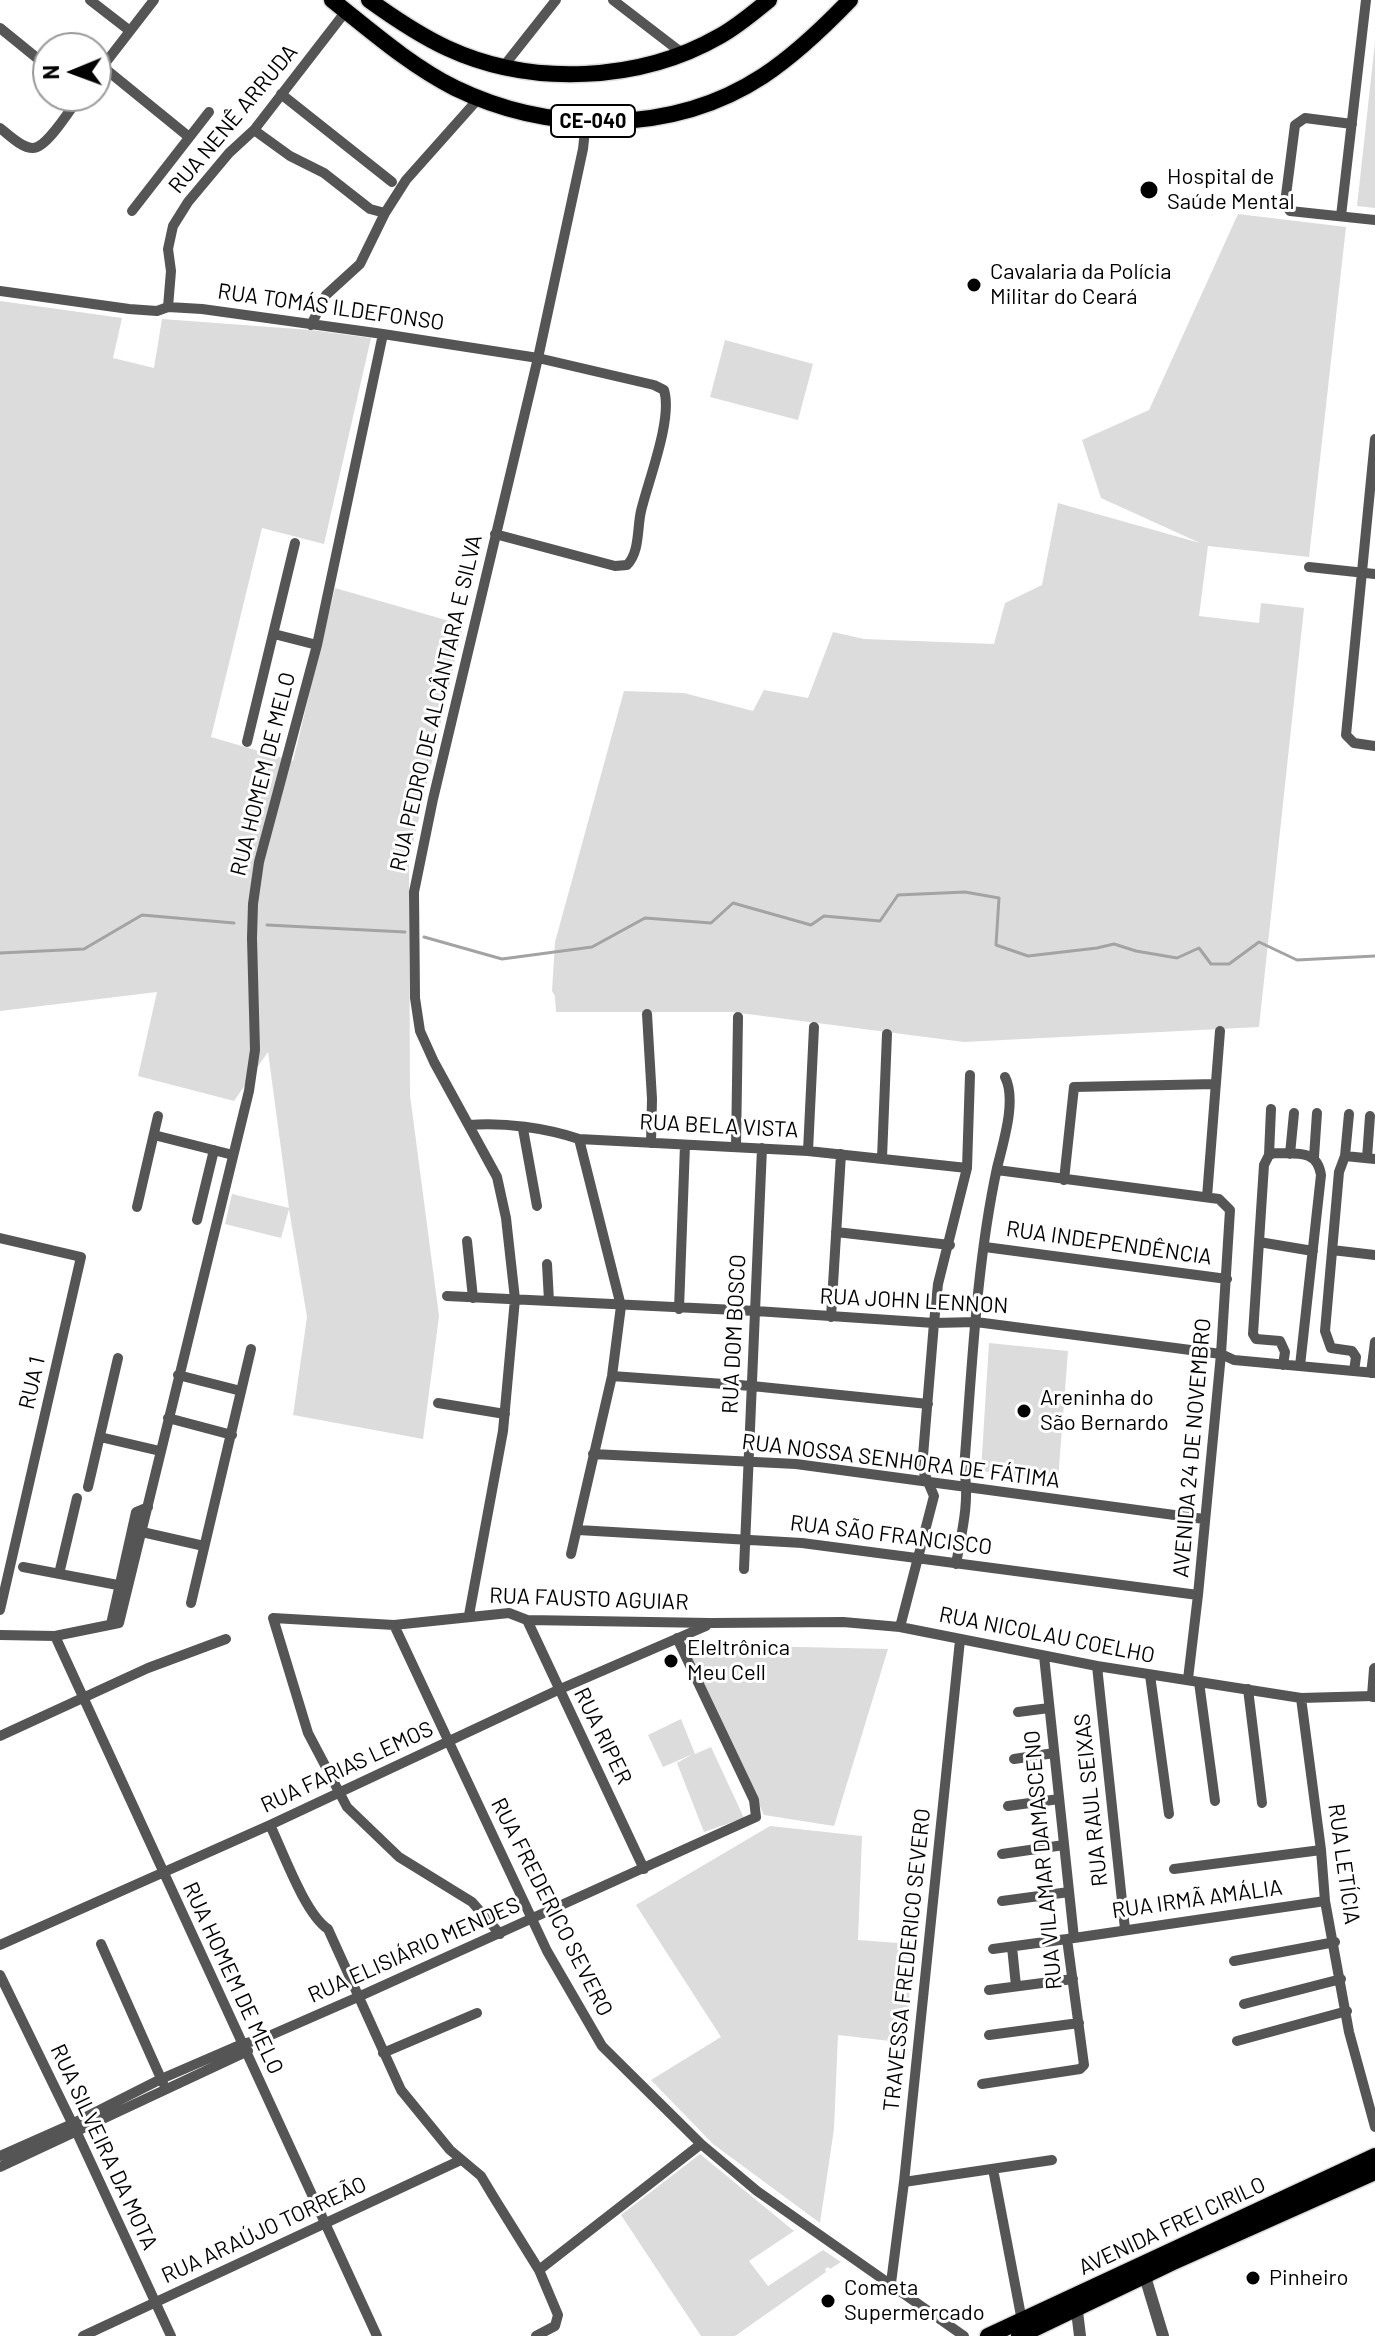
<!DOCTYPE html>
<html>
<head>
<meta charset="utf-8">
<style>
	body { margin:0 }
	#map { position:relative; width:1375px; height:2336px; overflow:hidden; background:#fff; font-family:Barlow,sans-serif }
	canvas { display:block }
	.north { position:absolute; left:32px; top:32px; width:80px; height:80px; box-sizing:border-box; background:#fff; border:2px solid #999; border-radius:50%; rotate:269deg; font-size:22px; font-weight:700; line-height:32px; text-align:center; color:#000 }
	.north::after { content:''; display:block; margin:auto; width:28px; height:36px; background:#000; clip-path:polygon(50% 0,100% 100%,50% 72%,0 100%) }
</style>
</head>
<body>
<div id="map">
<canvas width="1375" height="2336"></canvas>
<div class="north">N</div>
</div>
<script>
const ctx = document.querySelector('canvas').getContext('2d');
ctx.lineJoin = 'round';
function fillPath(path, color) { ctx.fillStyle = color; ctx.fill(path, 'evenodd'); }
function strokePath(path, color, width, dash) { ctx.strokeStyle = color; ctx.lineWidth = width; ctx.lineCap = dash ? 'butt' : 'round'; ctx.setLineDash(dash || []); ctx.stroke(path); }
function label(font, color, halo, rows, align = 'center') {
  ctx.font = font + ' Barlow,sans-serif'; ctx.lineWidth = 6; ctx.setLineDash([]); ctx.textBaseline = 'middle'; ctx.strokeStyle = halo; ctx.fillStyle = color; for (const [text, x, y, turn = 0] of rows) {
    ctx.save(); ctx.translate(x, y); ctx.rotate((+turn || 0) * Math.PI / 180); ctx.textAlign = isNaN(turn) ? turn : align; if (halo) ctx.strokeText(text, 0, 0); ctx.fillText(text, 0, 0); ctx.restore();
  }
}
const green = new Path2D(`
	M 1375,42 L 1375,208 L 1357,206 Z
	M 1238,214 L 1346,227 L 1309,557 L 1208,546 L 1199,616 L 1259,623 L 1261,603 L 1304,608 L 1259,1027 L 964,1042 L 732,1012 L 556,1012 L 555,996 L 552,991 L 555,942 L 624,691 L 684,693 L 753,711 L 764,690 L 808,698 L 833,632 L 864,639 L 994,644 L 1005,603 L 1042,585 L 1058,503 L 1200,543 L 1101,498 L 1082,440 L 1149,410 Z
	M 0,301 L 122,318 L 113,358 L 154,368 L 162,319 L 311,330 L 371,338 L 324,544 L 262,528 L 211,737 L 293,761 L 335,588 L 463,625 L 409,862 L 410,1095 L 439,1316 L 423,1439 L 293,1415 L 307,1317 L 289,1209 L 281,1238 L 225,1224 L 232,1194 L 289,1208 L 268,1052 L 234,1101 L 138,1076 L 157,992 L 0,1011 Z
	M 725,340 L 813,364 L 798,420 L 710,397 Z
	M 989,1343 L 1068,1351 L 1058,1480 L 981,1471 Z
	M 710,1645 L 888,1649 L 834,1826 L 764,1815 L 690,1655 Z
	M 681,1719 L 695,1754 L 711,1747 L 744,1818 L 704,1832 L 677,1763 L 693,1754 L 663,1767 L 648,1735 Z
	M 770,1826 L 862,1836 L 858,1940 L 912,1944 L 907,2043 L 838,2035 L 834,2129 L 820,2223 L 713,2144 L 651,2080 L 721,2037 L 636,1905 Z
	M 700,2154 L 794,2231 L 749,2261 L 768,2286 L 823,2250 L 841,2262 L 830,2269 L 828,2267 L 825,2269 L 826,2272 L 735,2336 L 701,2336 L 621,2215 Z`);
const stream = new Path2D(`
	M 267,925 L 405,932
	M 424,937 L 502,959 L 592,947 L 645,918 L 711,923 L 733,903 L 811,925 L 824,916 L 880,921 L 898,895 L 965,892 L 999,898 L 996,945 L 1028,956 L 1097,948 L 1114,944 L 1136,951 L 1177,958 L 1199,948 L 1211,964 L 1229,964 L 1259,942 L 1297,960 L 1375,956
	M 0,953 L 84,949 L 142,915 L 234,923`);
const minor = new Path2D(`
	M 90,0 L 130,31
	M 613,0 L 682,53
	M 0,28 L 48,67
	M 103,67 L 189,137
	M 503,67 L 556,0
	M 96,75 L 154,0
	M 281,94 L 392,182
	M 1352,124 L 1305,118 L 1295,125 L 1285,203 L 1290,211 L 1375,220
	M 0,128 C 8,134 21,148 33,148 C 47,148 71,108 80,96
	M 254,130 L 290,156 L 324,173 L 370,209 L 385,213
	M 132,211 L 209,112
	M 1341,216 L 1366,0
	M 0,291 L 129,309 L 157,311 L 168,307 L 202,309 L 383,334 L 538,358 L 654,385 L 664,390 C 673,419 648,481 641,511 C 637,528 640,552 627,565 L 615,566 L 495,534
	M 168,307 L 171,271 L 168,249 L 173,226 L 188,202 L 229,153 L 254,130 L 346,11
	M 311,325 L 326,295 L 360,264 L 385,213 L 406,180 L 479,98
	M 1375,439 L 1346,735 L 1354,743 L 1375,746
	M 1309,567 L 1375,574
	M 274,634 L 317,645
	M 247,742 L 295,543
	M 647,1014 L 652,1099 L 651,1143
	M 469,1125 C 504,1122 546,1128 579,1139 L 808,1151 L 967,1168
	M 523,1129 L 537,1206
	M 154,1135 L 233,1155
	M 736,1147 L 738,1017
	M 808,1151 L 814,1027
	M 1290,1154 L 1294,1113
	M 1269,1155 L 1271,1109
	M 1345,1156 L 1349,1114
	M 1314,1157 L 1317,1113
	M 882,1158 L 887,1034
	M 1367,1158 L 1370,1116
	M 997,1170 L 1219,1199 L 1230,1210 L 1221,1354 L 1198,1595 L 1188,1679
	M 1064,1180 L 1074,1087 L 1216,1084
	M 1207,1197 L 1220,1031
	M 137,1207 L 158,1116
	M 197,1220 L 214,1150
	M 836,1232 L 950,1245
	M 0,1238 L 81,1257 L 0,1610
	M 467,1241 L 473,1298
	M 1259,1242 L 1313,1251
	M 985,1247 L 1227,1279
	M 1332,1250 L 1375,1255
	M 547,1264 L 549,1301
	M 447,1296 L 756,1311 L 934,1323 L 976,1322 L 1221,1354 L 1234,1360 L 1375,1373
	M 679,1309 L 685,1145
	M 831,1317 L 841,1154
	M 1283,1365 L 1285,1352 L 1280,1341 L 1256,1339 L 1253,1334 L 1264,1165 L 1269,1155 L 1274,1153 C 1297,1154 1317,1149 1321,1175 L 1300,1366
	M 1354,1371 L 1356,1357 L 1352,1351 L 1331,1348 L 1325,1331 L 1339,1172 L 1345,1156 L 1375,1159
	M 1371,1373 L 1375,1342
	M 178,1375 L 241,1391
	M 612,1376 L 752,1386 L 928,1404
	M 438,1403 L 505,1414
	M 168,1418 L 232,1435
	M 100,1437 L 160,1451
	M 593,1454 L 796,1464 L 1204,1519
	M 88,1487 L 118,1358
	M 578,1530 L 802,1543 L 1198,1595
	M 142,1532 L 204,1546
	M 571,1554 L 612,1376 L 621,1306 L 579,1139
	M 956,1564 C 962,1531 970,1501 964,1469 C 972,1369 976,1266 997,1168 C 1003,1143 1017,1100 1005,1077
	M 23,1567 L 123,1586
	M 744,1569 L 762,1148
	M 59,1574 L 77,1498
	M 191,1603 L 251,1349
	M 469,1615 L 503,1431 L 515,1299 L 506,1218 L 497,1177 L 434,1062 L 420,1031 L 415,998 L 414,892 L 433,799 L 538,358 L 583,149 L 586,121
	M 527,1620 L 644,1869
	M 111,1624 L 136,1512 L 148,1507
	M 394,1625 L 547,1951 L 602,2046 L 701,2144 L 757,2191 L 964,2336
	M 900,1627 L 934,1496 L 922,1468 L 934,1323 L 938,1284 L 967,1168 L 970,1075
	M 0,1635 L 55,1636 L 119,1623 L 249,1091 L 255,1050 L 252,938 L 253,904 L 259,862 L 317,645 L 383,334
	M 55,1636 L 377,2336
	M 1097,1666 L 1125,1929
	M 1150,1675 L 1169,1814
	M 1199,1682 L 1215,1801
	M 1248,1689 L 1262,1803
	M 1301,1698 L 1321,1850 L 1325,1901 L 1349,2032 L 1375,2127
	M 1018,1712 L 1049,1708
	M 0,1736 L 148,1668 L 226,1639
	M 1014,1759 L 1054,1753
	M 1008,1806 L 1059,1799
	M 270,1825 C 283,1852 305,1914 328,1929 L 401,2090 L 450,2150 L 481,2176 L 493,2196 L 539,2270 L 558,2315 L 555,2326 L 536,2336
	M 1002,1854 L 1064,1845
	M 1174,1869 L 1321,1850
	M 1002,1901 L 1069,1892
	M 500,1934 L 472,1902 L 399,1857 L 347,1807 L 308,1733 L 273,1618 L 394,1625 L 509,1613 L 527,1620 L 711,1623 L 843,1622 L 900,1627 L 1097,1666 L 1301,1698 L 1373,1696
	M 1074,1938 L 1325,1901
	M 101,1944 L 163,2083
	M 0,1945 L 270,1825 L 558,1690 L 706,1626
	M 1012,1947 L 1016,1986
	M 993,1949 L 1067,1939
	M 1234,1961 L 1335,1942
	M 0,1975 L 77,2133 L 171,2336
	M 989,1990 L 1073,1979
	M 1244,2004 L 1341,1979
	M 989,2035 L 1079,2023
	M 1237,2041 L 1347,2011
	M 383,2053 L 477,2013
	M 982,2084 L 1080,2069 L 1084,2065 L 1067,1939 L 1074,1938 L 1044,1656
	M 0,2156 L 72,2124 L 161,2079 L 242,2044 L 262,2039 L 358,1997 L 756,1817 L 754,1800 L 677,1638
	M 0,2167 L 248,2051
	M 993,2169 L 1022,2321
	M 904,2182 L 1052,2160
	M 539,2270 L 701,2144
	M 891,2283 L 904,2182 L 960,1640
	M 83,2336 L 461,2160`);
const tertiary = new Path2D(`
	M 1375,1669 L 1373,1696 L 1375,1696
	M 1143,2270 L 1163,2336
	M 1076,2303 L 1080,2336`);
const primary = new Path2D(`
	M 988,2336 L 1375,2156
	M 1019,2336 L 1171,2263 L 1375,2172`);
const trunk = new Path2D(`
	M 332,0 C 371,31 411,66 455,88 C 550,134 673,135 763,76 C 795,55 824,27 850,0
	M 369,0 C 394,18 419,35 447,48 C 531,87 640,82 720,36 C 738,26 753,13 769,0`);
const markers = [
	[1149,190,10,"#000"],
	[974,285,8,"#000"],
	[1024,1411,8,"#000"],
	[671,1661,8,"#000"],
	[1253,2278,8,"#000"],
	[828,2301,8,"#000"]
];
const shields = [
	[593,121,84]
];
const shieldNames = [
	["CE-040",593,121]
];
const streetNames = [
	["RUA NENÊ ARRUDA",233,119,-50],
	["RUA TOMÁS ILDEFONSO",331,307,8],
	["RUA PEDRO DE ALCÂNTARA E SILVA",436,703,-77],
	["RUA HOMEM DE MELO",263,774,-76],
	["RUA BELA VISTA",719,1126,3],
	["RUA INDEPENDÊNCIA",1109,1243,8],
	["RUA JOHN LENNON",914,1301,3],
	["RUA DOM BOSCO",734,1334,-87],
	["RUA 1",32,1383,-77],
	["AVENIDA 24 DE NOVEMBRO",1192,1448,-85],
	["RUA NOSSA SENHORA DE FÁTIMA",901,1461,7],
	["RUA SÃO FRANCISCO",891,1535,7],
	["RUA FAUSTO AGUIAR",589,1599,2],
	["RUA NICOLAU COELHO",1047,1635,11],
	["RUA RIPER",603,1736,64],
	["RUA FARIAS LEMOS",347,1767,-25],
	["RUA RAUL SEIXAS",1091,1800,-96],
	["RUA VILAMAR DAMASCENO",1043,1860,-95],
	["RUA LETÍCIA",1344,1864,82],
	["RUA IRMÃ AMÁLIA",1197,1899,-8],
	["RUA FREDERICO SEVERO",552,1907,63],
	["RUA ELISIÁRIO MENDES",414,1950,-24],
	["TRAVESSA FREDERICO SEVERO",907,1960,-84],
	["RUA HOMEM DE MELO",233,1978,65],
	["RUA SILVEIRA DA MOTA",104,2147,65],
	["AVENIDA FREI CIRILO",1172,2226,-25],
	["RUA ARAÚJO TORREÃO",264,2230,-25]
];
const poiNames = [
	["Hospital de",1167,177],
	["Saúde Mental",1167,202],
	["Cavalaria da Polícia",990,272],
	["Militar do Ceará",990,297],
	["Areninha do",1040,1398],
	["São Bernardo",1040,1423],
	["Eleltrônica",687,1648],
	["Meu Cell",687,1673],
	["Pinheiro",1269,2278],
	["Cometa",844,2288],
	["Supermercado",844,2313]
];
fillPath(green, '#dcdcdc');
strokePath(stream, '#a3a3a3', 3);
strokePath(primary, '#dbdbdb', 19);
strokePath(trunk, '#dbdbdb', 19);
strokePath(minor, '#555', 10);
strokePath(tertiary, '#555', 12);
strokePath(primary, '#000', 16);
strokePath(trunk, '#000', 16);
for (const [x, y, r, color] of markers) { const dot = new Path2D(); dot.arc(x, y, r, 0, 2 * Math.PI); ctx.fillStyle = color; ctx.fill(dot); strokePath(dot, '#fff', 3); }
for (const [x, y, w] of shields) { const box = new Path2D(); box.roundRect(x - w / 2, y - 16, w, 32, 6); ctx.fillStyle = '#fff'; ctx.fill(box); strokePath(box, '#000', 2); }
label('bold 20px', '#000', null, shieldNames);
label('22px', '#000', '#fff', streetNames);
label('22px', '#000', '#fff', poiNames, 'left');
</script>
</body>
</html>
